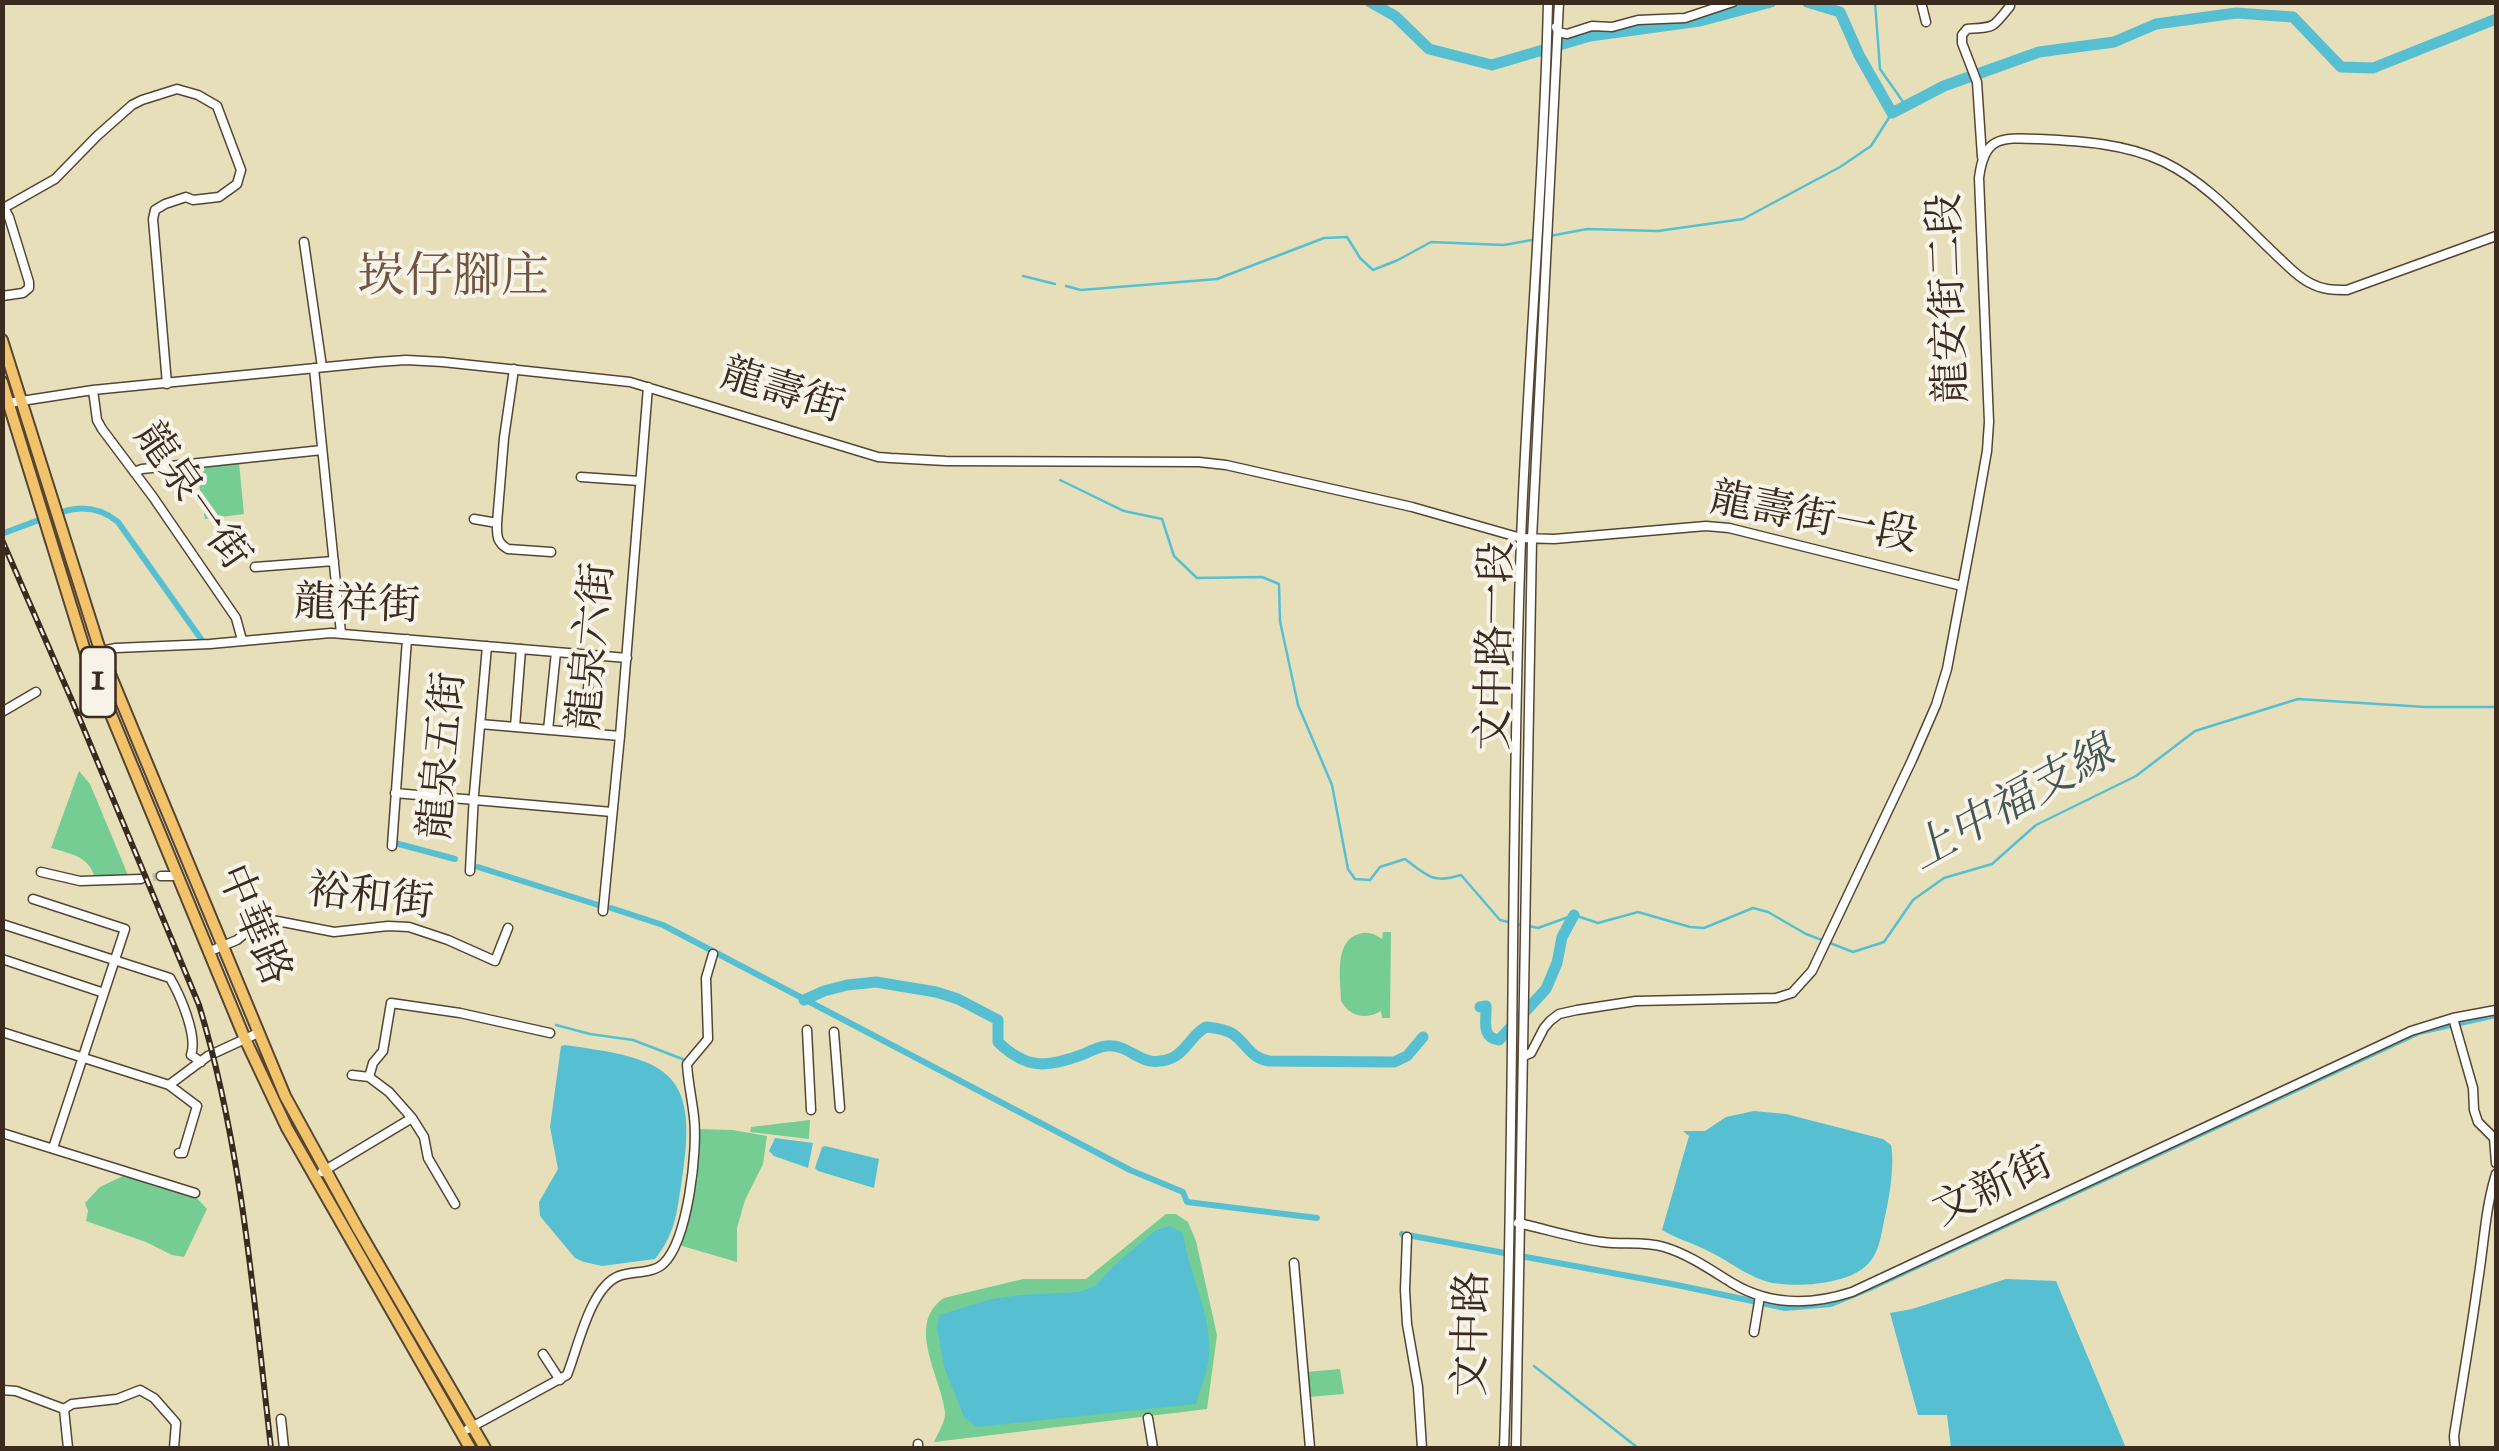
<!DOCTYPE html>
<html>
<head>
<meta charset="utf-8">
<style>
	body { margin:0 }
	#map { position:relative; width:2499px; height:1451px; overflow:hidden; background:#e6dfba; font-family:"Sorts Mill Goudy",serif }
	canvas { display:block }
	.frame { position:absolute; inset:0; border:5px solid #3b2a1e; pointer-events:none }
</style>
</head>
<body>
<div id="map">
<canvas width="2499" height="1451"></canvas>
<div class="frame"></div>
</div>
<script>
const ctx = document.querySelector('canvas').getContext('2d');
ctx.lineJoin = 'round';
function fillPath(path, color) { ctx.fillStyle = color; ctx.fill(path, 'evenodd'); }
function strokePath(path, color, width, dash) { ctx.strokeStyle = color; ctx.lineWidth = width; ctx.lineCap = dash ? 'butt' : 'round'; ctx.setLineDash(dash || []); ctx.stroke(path); }
function label(font, color, halo, rows, align = 'center') {
  ctx.font = font + ' "Sorts Mill Goudy","Noto Serif TC",serif'; ctx.lineWidth = 8; ctx.setLineDash([]); ctx.textBaseline = 'middle'; ctx.strokeStyle = halo; ctx.fillStyle = color; for (const [text, x, y, turn = 0] of rows) {
    ctx.save(); ctx.translate(x, y); ctx.rotate((+turn || 0) * Math.PI / 180); ctx.textAlign = isNaN(turn) ? turn : align; if (halo) ctx.strokeText(text, 0, 0); ctx.fillText(text, 0, 0); ctx.restore();
  }
}
const green = new Path2D(`
	M 239,463 L 244,514 L 205,519 L 196,467 Z
	M 79,771 L 90,784 L 128,875 L 95,878 C 89,856 71,854 51,848 Z
	M 1383,932 L 1391,932 L 1390,1018 L 1382,1018 L 1381,1011 C 1366,1020 1350,1017 1341,1001 C 1341,981 1333,941 1359,934 C 1368,931 1375,934 1382,939 Z
	M 810,1120 L 809,1139 L 750,1132 L 751,1127 Z
	M 698,1129 L 733,1130 L 767,1136 L 763,1164 L 745,1200 L 737,1228 L 737,1262 L 679,1245 C 691,1206 699,1169 698,1129 Z
	M 125,1175 L 195,1196 L 207,1209 L 184,1257 L 172,1255 L 146,1242 L 86,1221 L 88,1211 L 85,1203 L 100,1187 Z
	M 1166,1214 L 1176,1214 L 1188,1222 L 1196,1241 L 1217,1335 L 1207,1409 L 934,1442 C 938,1433 946,1421 945,1412 C 941,1376 905,1324 944,1298 L 1023,1279 L 1086,1279 Z
	M 1340,1369 L 1344,1394 L 1309,1397 L 1306,1372 Z`);
const water = new Path2D(`
	M 565,1045 C 665,1059 700,1068 682,1179 C 677,1211 676,1233 655,1259 L 602,1266 L 584,1262 L 575,1258 L 540,1216 L 539,1202 L 558,1169 L 550,1127 L 561,1046 Z
	M 1754,1111 L 1786,1114 L 1883,1139 L 1891,1145 C 1895,1165 1889,1201 1884,1221 C 1881,1236 1879,1253 1868,1264 C 1849,1285 1791,1289 1765,1281 C 1743,1274 1725,1258 1704,1249 C 1690,1242 1675,1238 1662,1230 L 1689,1136 L 1683,1131 L 1705,1131 L 1726,1117 Z
	M 775,1138 L 813,1143 L 808,1168 L 774,1156 L 769,1151 Z
	M 825,1146 L 879,1159 L 874,1188 L 818,1171 L 815,1168 L 822,1147 Z
	M 1170,1226 L 1183,1233 C 1189,1275 1212,1313 1209,1357 C 1208,1372 1200,1389 1196,1404 L 977,1427 L 964,1417 L 944,1367 L 937,1327 L 939,1315 L 992,1299 L 1020,1295 L 1079,1292 L 1095,1286 L 1118,1262 L 1156,1230 Z
	M 2006,1279 L 2056,1281 L 2126,1448 L 1951,1448 L 1947,1415 L 1918,1415 L 1890,1313 L 1912,1309 Z`);
const stream = new Path2D(`
	M 1875,2 L 1880,69 L 1906,106
	M 1550,236 L 1587,229 L 1658,231 L 1743,219 L 1840,167 L 1871,146 L 1892,113
	M 1023,276 L 1055,284
	M 1066,286 L 1081,290 L 1217,279 L 1324,238 L 1347,237 L 1360,258 L 1373,270 L 1398,260 L 1431,242 L 1504,245 L 1532,240
	M 1060,480 L 1124,511 L 1162,519 L 1174,556 L 1197,578 L 1262,577 L 1279,584 L 1280,621 L 1298,705 L 1332,785 L 1348,869 L 1355,879 L 1370,880 L 1380,867 L 1405,859 C 1427,876 1433,884 1461,875 L 1500,920 L 1521,925
	M 1529,926 L 1538,928 L 1574,915 L 1598,923 L 1638,912 L 1690,927 L 1704,928 L 1753,908 L 1768,912 L 1806,934 L 1822,940
	M 1830,943 L 1853,952 L 1884,942 L 1913,900 L 1944,878 L 1992,864 L 2036,825 L 2136,776 L 2195,731 L 2298,699 L 2425,707 L 2496,707
	M 556,1025 L 590,1034 L 633,1040 L 685,1060 L 704,1038
	M 1534,1366 L 1638,1448`);
const canal = new Path2D(`
	M 62,512 C 83,505 101,508 118,522 L 201,639
	M 50,516 L 51,516
	M 4,533 L 39,520
	M 395,843 L 455,859
	M 478,867 L 598,905
	M 611,908 L 663,925 L 1130,1170 L 1183,1192 L 1187,1202 L 1317,1218
	M 1402,1234 L 1677,1285 L 1785,1308 L 1831,1304 L 1870,1288 L 2419,1032 L 2496,1015`);
const river = new Path2D(`
	M 1370,2 L 1395,16 L 1429,49 L 1492,65 L 1590,36 L 1700,21 L 1771,2
	M 1807,2 L 1840,12 L 1859,55 L 1892,113 L 1944,86 L 2039,52 L 2114,42 L 2156,24 L 2236,13 L 2293,17 L 2341,67 L 2373,68 L 2496,19
	M 804,1000 L 824,991 L 847,985 L 876,982 L 936,992 L 958,999 L 998,1020 L 998,1042 C 1028,1071 1048,1067 1084,1054 C 1090,1051 1099,1047 1106,1046 C 1132,1043 1140,1071 1172,1058 C 1187,1051 1192,1034 1206,1027 C 1215,1028 1225,1029 1233,1034 C 1247,1044 1250,1058 1269,1061 L 1394,1062 L 1407,1056 L 1423,1037
	M 1480,1007 L 1486,1006 C 1487,1019 1480,1038 1499,1040 L 1546,989 L 1557,963 L 1562,937 L 1574,915`);
const minorTunnel = new Path2D(`
	M 141,879 L 161,876`);
const minor = new Path2D(`
	M 1921,2 L 1926,22
	M 1556,27 L 1558,32 L 1567,34 L 1592,26 L 1612,27 L 1638,20 L 1685,18 L 1733,2
	M 1982,157 L 1977,82 L 1962,43 L 1962,35 L 1967,29 C 1995,27 1992,29 2010,6 L 2009,2
	M 2,209 L 55,179 L 97,136 L 132,105 L 142,100 L 177,89 L 198,95 L 217,106 L 241,170 L 237,184 L 219,197 L 193,200 L 186,197 L 165,204 L 155,210 L 153,219 L 167,384
	M 304,242 L 322,367
	M 2,296 L 23,293 L 29,288 L 29,282 L 9,217 L 4,208
	M 314,368 L 341,633
	M 93,390 L 97,420 L 102,429 L 153,497 L 236,618 L 242,640
	M 2,404 L 93,390 L 377,362 L 406,360 L 443,362 L 630,382 L 878,457 L 891,458 L 946,461 L 1199,462 L 1226,465 L 1412,507 L 1521,538 L 1554,539 L 1706,526 L 1729,528 L 1962,586
	M 134,472 L 142,469 L 322,450
	M 581,477 L 640,481
	M 474,519 L 497,523 L 504,438 L 514,369
	M 497,523 C 497,535 496,542 508,549 L 551,552
	M 255,567 L 334,561
	M 86,654 L 116,648 L 210,644 L 331,633 L 627,658
	M 2,712 L 36,692
	M 480,724 L 620,736
	M 515,727 L 521,649
	M 548,730 L 556,652
	M 584,733 L 591,655
	M 395,793 L 612,812
	M 392,846 L 407,639
	M 470,871 L 474,794 L 487,646
	M 41,872 L 80,881 L 141,879
	M 161,876 L 178,876
	M 33,899 L 125,929 L 53,1148
	M 603,911 L 620,736 L 648,387
	M 2,924 L 170,978 C 180,995 198,1036 191,1055 L 201,1062
	M 208,952 L 237,940 L 255,925 L 272,920 L 334,932 L 388,926 L 409,927 L 448,940 L 495,961 L 508,928
	M 2,959 L 104,993
	M 2453,1018 L 2473,1088 L 2474,1110 L 2478,1122 L 2494,1138 L 2496,1163
	M 807,1030 L 811,1110
	M 2,1032 L 169,1085 L 208,1056 L 258,1033
	M 834,1032 L 840,1108
	M 1524,1056 L 1531,1053 L 1544,1028 L 1550,1021 L 1559,1014 L 1577,1010 L 1636,1001 L 1776,998 L 1792,993 L 1812,971 L 1912,760 L 1936,705 L 1947,669 L 1975,519 L 1987,451 L 1989,422 L 1979,178 C 1984,138 1999,137 2037,139 C 2078,141 2125,143 2164,162 C 2207,183 2240,221 2275,254 C 2286,264 2297,277 2310,283 C 2323,290 2333,290 2347,290 L 2496,236
	M 352,1075 L 369,1077 L 389,1092 L 412,1118 L 424,1137 L 428,1158 L 455,1204
	M 369,1077 L 373,1063 L 383,1051 L 391,1003 L 460,1013 L 550,1033
	M 169,1085 L 197,1106 L 183,1153 L 179,1153
	M 2,1133 L 195,1193
	M 322,1172 L 412,1118
	M 1518,1223 C 1546,1229 1573,1238 1602,1242 C 1622,1245 1644,1241 1664,1247 C 1688,1254 1711,1270 1732,1283 C 1770,1306 1812,1305 1852,1292 L 2411,1031 L 2453,1018 L 2496,1010
	M 1407,1237 L 1405,1290 L 1407,1324 L 1418,1387 L 1422,1448
	M 1294,1263 L 1310,1448
	M 1754,1332 L 1760,1296
	M 543,1354 L 560,1380
	M 2,1390 L 16,1391 L 64,1409 L 68,1448
	M 64,1409 L 72,1404 L 117,1399 L 140,1390 L 154,1398 L 176,1423 L 174,1448
	M 1148,1418 L 1153,1448
	M 281,1419 L 284,1448
	M 468,1429 L 567,1375 C 578,1348 590,1287 619,1276 C 632,1271 652,1274 663,1264 C 688,1241 698,1150 694,1117 C 692,1099 688,1082 687,1064 L 708,1039 L 706,978 L 713,954
	M 918,1444 L 918,1448
	M 1504,1448 C 1515,1146 1510,842 1521,540 C 1528,361 1544,182 1548,2
	M 1516,1448 L 1532,539 L 1559,2
	M 2455,1448 L 2454,1436 C 2462,1384 2471,1333 2478,1281 C 2484,1245 2485,1209 2496,1174`);
const major = new Path2D(`
	M 2,340 L 100,650 L 285,1096 L 358,1229 L 485,1448
	M 2,382 L 86,654 L 245,1039 L 287,1128 L 470,1448`);
const rail = new Path2D(`
	M 2,540 L 73,703 L 199,1005 C 242,1146 254,1302 271,1448`);
const shields = [
	[98,682,35]
];
const shieldNames = [
	["1",98,682]
];
const streetNames = [
	["龍安街二段",1954,298,-92],
	["龍壽街",781,396,17],
	["龍泉一街",188,499,55],
	["龍壽街一段",1813,523,11],
	["龍祥街",357,610,2],
	["文中路一段",1501,646,-89],
	["龍泉六街",597,647,-85],
	["龍泉五街",448,756,-85],
	["裕和街",370,902,6],
	["中華路",249,927,67],
	["文新街",1995,1192,-25],
	["文中路",1477,1334,-89]
];
const waterNames = [
	["上中福支線",2015,808,-29]
];
const quarterNames = [
	["崁仔腳庄",453,283]
];
fillPath(green, '#75cd93');
fillPath(water, '#56c0d2');
strokePath(stream, '#56c0d2', 2.5);
strokePath(canal, '#56c0d2', 6);
strokePath(river, '#56c0d2', 11);
strokePath(minorTunnel, '#c4bb9b', 8, [8, 4]);
strokePath(minor, '#554535', 11);
strokePath(major, '#554535', 14);
strokePath(minor, '#fff', 8);
strokePath(major, '#f2c36a', 10);
strokePath(rail, '#3b2a1e', 6);
strokePath(rail, '#f7f3e8', 2.5, [8]);
for (const [x, y, w] of shields) { const box = new Path2D(); box.roundRect(x - w / 2, y - 35, w, 70, 8); ctx.fillStyle = '#f7f3e8'; ctx.fill(box); strokePath(box, '#3b2a1e', 2.5); }
label('bold 40px', '#3b2a1e', null, shieldNames);
label('42px', '#3b2a1e', '#f7f3e8', streetNames);
label('italic 45px', '#435754', '#f7f3e8', waterNames);
label('48px', '#6f553f', '#f7f3e8', quarterNames);
</script>
</body>
</html>
